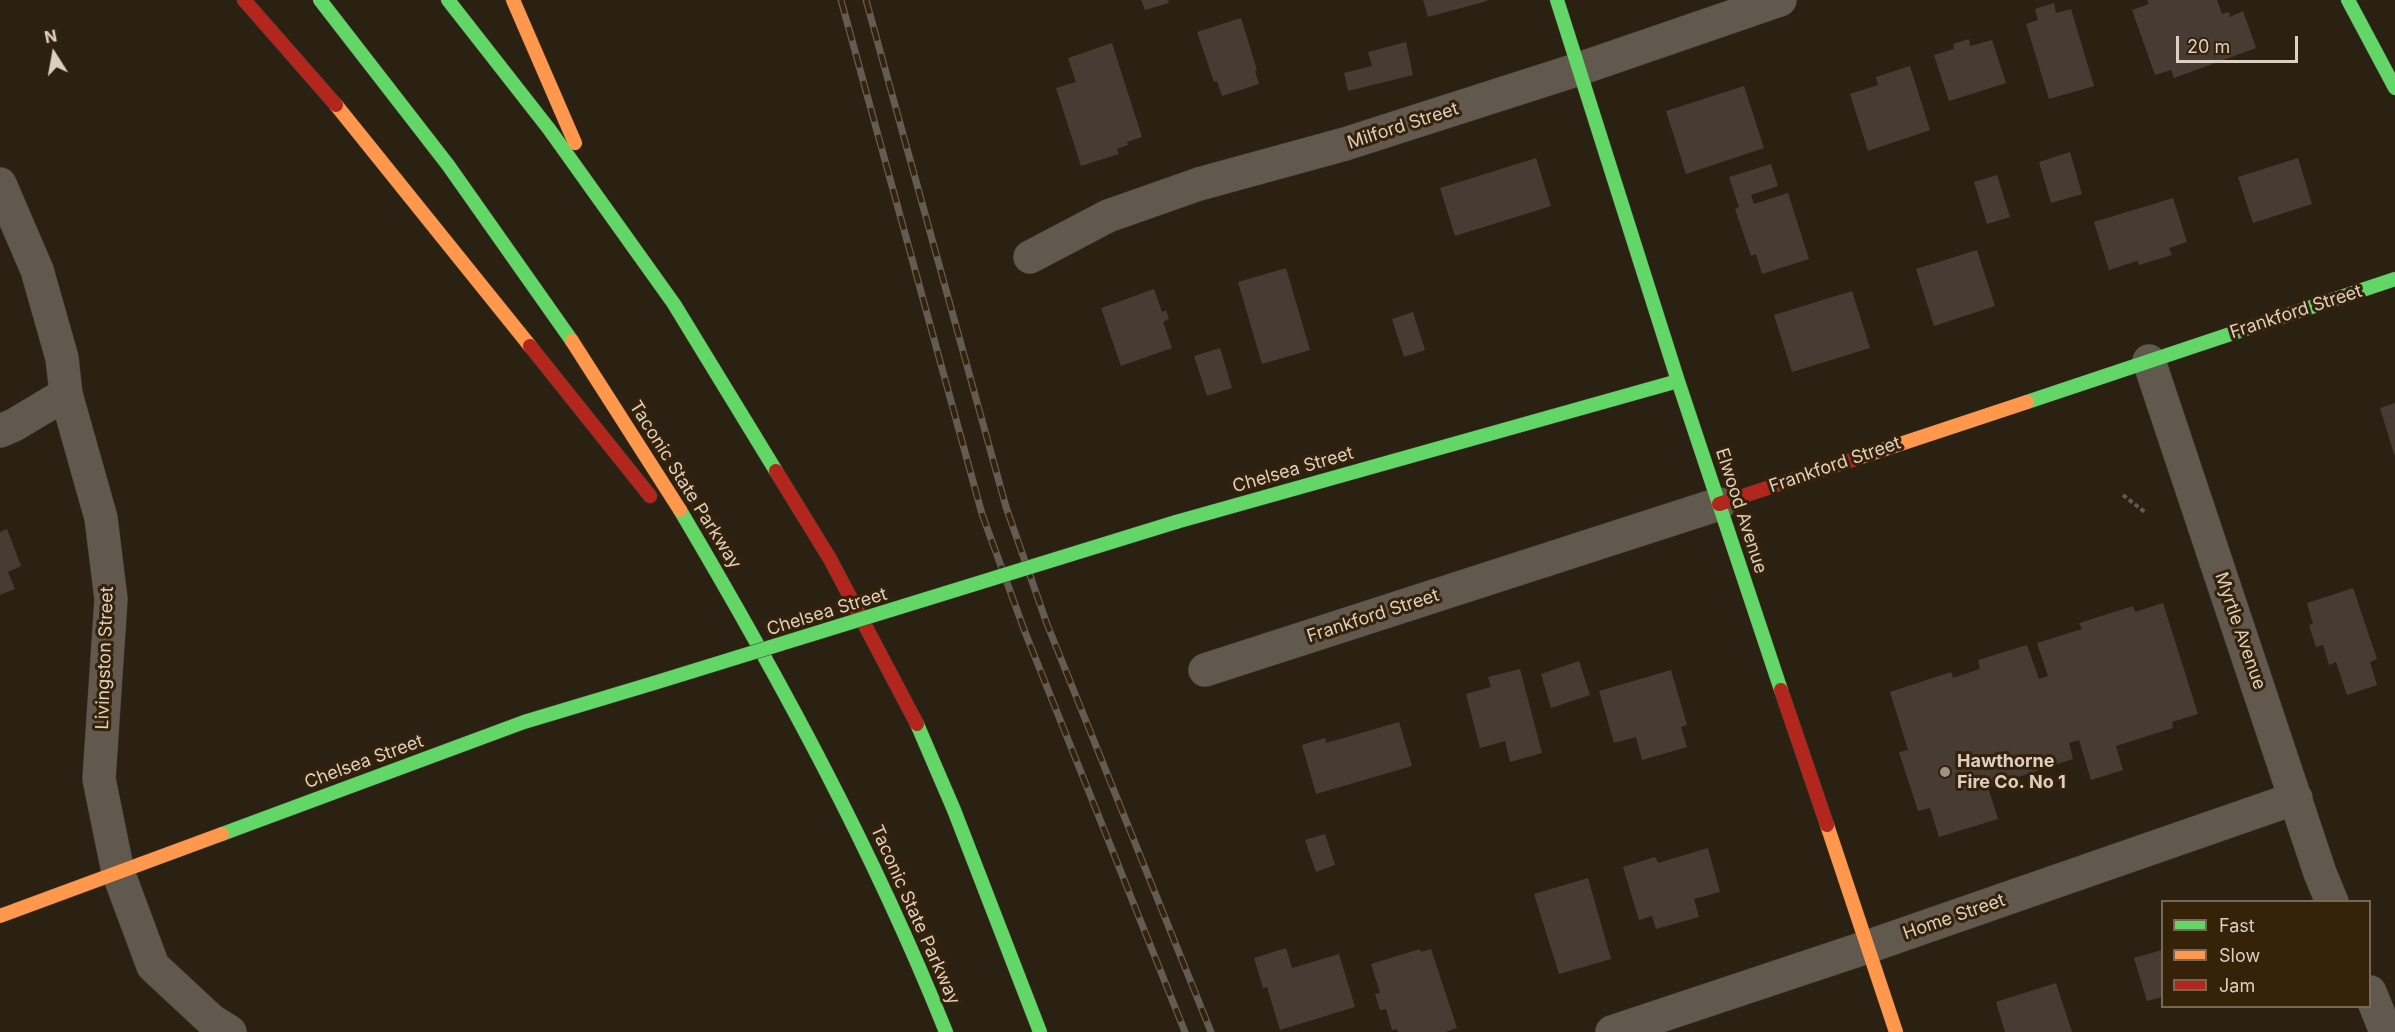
<!DOCTYPE html>
<html>
<head>
<meta charset="utf-8">
<style>
	body { margin:0 }
	#map { position:relative; width:2395px; height:1032px; overflow:hidden; background:#2b2113; font-family:Inter,sans-serif }
	canvas { display:block }
	.legend { position:absolute; left:2161px; top:900px; width:210px; height:108px; box-sizing:border-box; background:#352209; border:2px solid #786853; margin:0; padding:8px 10px; list-style:none; font-size:18px; color:#ddd0c2 }
	.legend li { display:flex; align-items:center; gap:12px; height:30px }
	.legend b { width:30px; border:2px solid #786853 }
	.north { position:absolute; left:24px; top:24px; width:60px; height:60px; -webkit-text-stroke:4px #352209; paint-order:stroke; rotate:349deg; font-size:16px; font-weight:700; line-height:24px; text-align:center; color:#ddd0c2 }
	.north::after { content:''; display:block; margin:auto; width:21px; height:27px; background:#ddd0c2; clip-path:polygon(50% 0,100% 100%,50% 72%,0 100%) }
	.scale { position:absolute; left:2176px; top:36px; width:122px; height:27px; box-sizing:border-box; border:3px solid #ddd0c2; border-top:0; padding-left:8px; font-size:18px; line-height:21px; white-space:nowrap; color:#ddd0c2; -webkit-text-stroke:4px #352209; paint-order:stroke }
</style>
</head>
<body>
<div id="map">
<canvas width="2395" height="1032"></canvas>
<ul class="legend">
<li><b style="height:8px;background:#63d668"></b>Fast</li>
<li><b style="height:8px;background:#ff974d"></b>Slow</li>
<li><b style="height:8px;background:#b3261e"></b>Jam</li>
</ul>
<div class="north">N</div>
<div class="scale">20 m</div>
</div>
<script>
const ctx = document.querySelector('canvas').getContext('2d');
ctx.lineJoin = 'round';
function fillPath(path, color) { ctx.fillStyle = color; ctx.fill(path, 'evenodd'); }
function strokePath(path, color, width, dash) { ctx.strokeStyle = color; ctx.lineWidth = width; ctx.lineCap = dash ? 'butt' : 'round'; ctx.setLineDash(dash || []); ctx.stroke(path); }
function label(font, color, halo, rows, align = 'center') {
  ctx.font = font + ' Inter,sans-serif'; ctx.lineWidth = 6; ctx.setLineDash([]); ctx.textBaseline = 'middle'; ctx.strokeStyle = halo; ctx.fillStyle = color; for (const [text, x, y, turn = 0] of rows) {
    ctx.save(); ctx.translate(x, y); ctx.rotate((+turn || 0) * Math.PI / 180); ctx.textAlign = isNaN(turn) ? turn : align; if (halo) ctx.strokeText(text, 0, 0); ctx.fillText(text, 0, 0); ctx.restore();
  }
}
const building = new Path2D(`
	M 1141,0 L 1168,0 L 1169,3 L 1145,10 Z
	M 1423,0 L 1487,0 L 1487,1 L 1428,17 Z
	M 2147,0 L 2217,0 L 2222,14 L 2229,12 L 2230,17 L 2243,11 L 2256,48 L 2174,78 L 2171,70 L 2155,75 L 2132,10 L 2149,4 Z
	M 2054,3 L 2056,13 L 2071,9 L 2094,86 L 2049,99 L 2026,24 L 2038,20 L 2035,9 Z
	M 1241,18 L 1257,70 L 1255,71 L 1259,84 L 1222,96 L 1217,81 L 1214,82 L 1197,32 Z
	M 1969,39 L 1970,46 L 1992,40 L 2006,83 L 1949,101 L 1934,55 L 1954,49 L 1953,44 Z
	M 1406,42 L 1413,75 L 1348,91 L 1344,73 L 1372,66 L 1368,52 Z
	M 1112,43 L 1142,137 L 1127,142 L 1128,145 L 1117,149 L 1119,154 L 1081,166 L 1056,88 L 1076,82 L 1068,58 Z
	M 1910,66 L 1930,130 L 1868,151 L 1850,94 L 1878,85 L 1876,77 Z
	M 1744,86 L 1764,148 L 1686,174 L 1666,111 Z
	M 2070,152 L 2082,194 L 2051,203 L 2039,162 Z
	M 1536,158 L 1551,206 L 1455,236 L 1440,188 Z
	M 2298,158 L 2312,204 L 2253,223 L 2238,177 Z
	M 1771,164 L 1778,186 L 1751,195 L 1754,204 L 1788,193 L 1809,259 L 1762,274 L 1756,254 L 1751,256 L 1735,209 L 1739,207 L 1729,177 Z
	M 1997,175 L 2010,217 L 1987,224 L 1974,182 Z
	M 2173,198 L 2187,242 L 2169,248 L 2172,255 L 2139,265 L 2137,261 L 2109,270 L 2094,222 Z
	M 1977,250 L 1995,306 L 1934,326 L 1916,269 Z
	M 1286,268 L 1310,350 L 1262,364 L 1238,282 Z
	M 1154,289 L 1162,312 L 1166,310 L 1169,319 L 1163,322 L 1172,348 L 1121,366 L 1101,308 Z
	M 1852,291 L 1870,348 L 1792,372 L 1774,315 Z
	M 1413,312 L 1425,350 L 1404,357 L 1392,319 Z
	M 1220,348 L 1232,388 L 1207,396 L 1194,356 Z
	M 2395,403 L 2395,454 L 2394,454 L 2380,408 Z
	M 7,529 L 21,566 L 8,572 L 15,589 L 0,595 L 0,532 Z
	M 2353,588 L 2377,659 L 2370,662 L 2377,685 L 2347,695 L 2336,662 L 2329,665 L 2323,645 L 2316,647 L 2309,625 L 2313,624 L 2307,603 Z
	M 2163,603 L 2198,714 L 2172,722 L 2173,728 L 2116,746 L 2123,770 L 2091,780 L 2079,740 L 2069,743 L 2073,759 L 1988,787 L 1998,819 L 1939,837 L 1930,808 L 1918,811 L 1899,752 L 1908,750 L 1890,692 L 1951,672 L 1953,678 L 1980,669 L 1978,660 L 2027,645 L 2039,679 L 2048,676 L 2037,643 L 2082,629 L 2079,623 L 2133,606 L 2135,612 Z
	M 1579,661 L 1590,695 L 1551,708 L 1541,674 Z
	M 1520,669 L 1542,753 L 1510,762 L 1505,741 L 1480,748 L 1466,694 L 1491,687 L 1488,677 Z
	M 1671,670 L 1687,725 L 1681,727 L 1687,747 L 1642,760 L 1636,737 L 1614,743 L 1599,691 Z
	M 1399,722 L 1412,766 L 1316,794 L 1302,745 L 1325,738 L 1326,743 Z
	M 1325,834 L 1335,865 L 1316,872 L 1305,840 Z
	M 1708,848 L 1720,892 L 1694,899 L 1699,917 L 1656,929 L 1652,916 L 1639,920 L 1623,867 L 1655,857 L 1658,863 Z
	M 1588,878 L 1611,959 L 1559,974 L 1534,894 Z
	M 1286,948 L 1292,968 L 1339,954 L 1355,1007 L 1280,1030 L 1267,987 L 1263,988 L 1254,958 Z
	M 1420,949 L 1421,952 L 1431,949 L 1457,1028 L 1445,1032 L 1398,1032 L 1397,1029 L 1392,1030 L 1386,1009 L 1380,1010 L 1375,994 L 1380,993 L 1371,964 Z
	M 2162,950 L 2162,997 L 2147,1001 L 2134,958 Z
	M 2056,983 L 2072,1032 L 2005,1032 L 1996,1002 Z`);
const path = new Path2D(`
	M 2123,495 L 2146,513`);
const street = new Path2D(`
	M 0,184 L 37,270 L 62,358 L 66,394 L 101,518 L 111,599 L 99,779 L 118,872 L 153,966 L 211,1020 L 230,1032
	M 1030,257 L 1108,216 L 1199,184 L 1345,144 L 1579,69 L 1780,0
	M 2149,361 L 2320,873 L 2332,902
	M 0,431 L 14,425 L 66,394
	M 1205,670 L 1719,504
	M 2370,992 L 2386,1032
	M 1612,1032 L 1867,947 L 2296,798`);
const fast = new Path2D(`
	M 320,0 L 448,165 L 572,341
	M 448,0 L 549,129 L 674,304 L 776,471
	M 1557,0 L 1678,381 L 1781,690
	M 2348,0 L 2395,88
	M 2027,402 L 2395,279
	M 680,510 C 780,679 873,850 946,1032
	M 1176,522 L 1678,381
	M 917,724 L 954,810 L 1040,1032
	M 222,834 L 524,722 L 654,683`);
const slow = new Path2D(`
	M 513,0 L 575,143
	M 336,105 L 530,346
	M 572,341 L 680,510
	M 1855,459 L 2027,402
	M 1827,825 L 1896,1032
	M 0,916 L 222,834`);
const jam = new Path2D(`
	M 244,0 L 336,105
	M 530,346 L 650,496
	M 776,471 L 830,559 L 917,724
	M 1719,504 L 1855,459
	M 1781,690 L 1827,825`);
const rail = new Path2D(`
	M 841,0 L 982,514 L 1025,632 L 1185,1032
	M 866,0 L 1006,507 L 1047,624 L 1211,1032`);
const fastBridge = new Path2D(`
	M 654,683 L 1176,522`);
const markers = [
	[1945,772,6,"#9f9385"]
];
const streetNames = [
	["Milford Street",1403,126,-18],
	["Frankford Street",2296,312,-18],
	["Frankford Street",1835,465,-19],
	["Chelsea Street",1293,470,-16],
	["Taconic State Parkway",685,485,58],
	["Elwood Avenue",1741,511,72],
	["Chelsea Street",827,612,-17],
	["Frankford Street",1373,616,-18],
	["Myrtle Avenue",2240,631,71],
	["Livingston Street",105,658,-88],
	["Chelsea Street",364,762,-20],
	["Taconic State Parkway",915,915,66],
	["Home Street",1954,917,-19]
];
const poiNames = [
	["Hawthorne",1957,762],
	["Fire Co. No 1",1957,783]
];
fillPath(building, '#473c34');
strokePath(street, '#443b32', 34);
strokePath(fast, '#443b32', 15);
strokePath(slow, '#443b32', 15);
strokePath(jam, '#443b32', 15);
strokePath(path, '#61584e', 4, [4.5, 3]);
strokePath(street, '#61584e', 33);
strokePath(fast, '#63d668', 14);
strokePath(slow, '#ff974d', 14);
strokePath(jam, '#b3261e', 14);
strokePath(rail, '#635c52', 7);
strokePath(rail, '#352209', 4.5, [14]);
strokePath(fastBridge, '#443b32', 15, []);
strokePath(fastBridge, '#63d668', 14);
for (const [x, y, r, color] of markers) { const dot = new Path2D(); dot.arc(x, y, r, 0, 2 * Math.PI); ctx.fillStyle = color; ctx.fill(dot); strokePath(dot, '#352209', 2); }
label('18px', '#ddd0c2', '#352209', streetNames);
label('bold 18px', '#ddd0c2', '#352209', poiNames, 'left');
</script>
</body>
</html>
